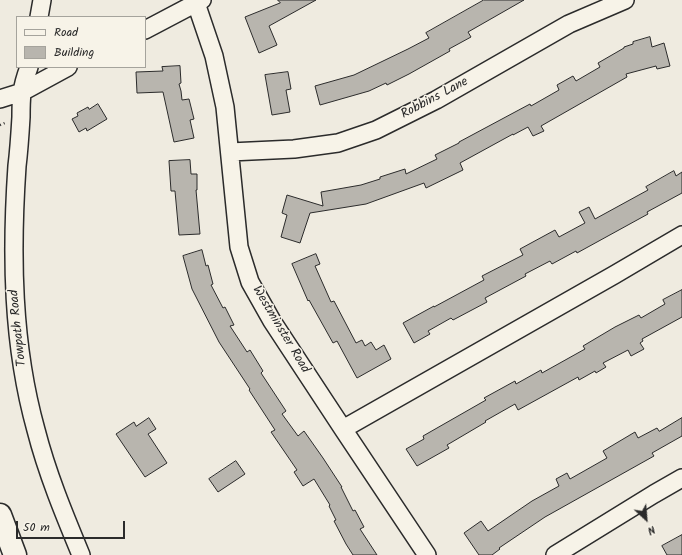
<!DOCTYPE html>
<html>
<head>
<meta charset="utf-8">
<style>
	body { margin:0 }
	#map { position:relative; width:682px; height:555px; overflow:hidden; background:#efebe0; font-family:Kalam,sans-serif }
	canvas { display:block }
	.legend { position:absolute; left:16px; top:16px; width:130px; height:52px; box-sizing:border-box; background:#f7f3e8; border:1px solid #a5a39c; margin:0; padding:5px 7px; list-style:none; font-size:12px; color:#2b2b2b }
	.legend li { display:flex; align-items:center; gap:8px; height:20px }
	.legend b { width:20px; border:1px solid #a5a39c }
	.north { position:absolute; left:626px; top:499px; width:40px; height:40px; -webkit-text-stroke:3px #f7f3e8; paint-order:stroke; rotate:154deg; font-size:11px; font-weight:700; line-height:16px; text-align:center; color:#2b2b2b }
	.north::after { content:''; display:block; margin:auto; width:14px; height:18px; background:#2b2b2b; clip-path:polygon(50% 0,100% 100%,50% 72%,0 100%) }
	.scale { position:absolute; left:16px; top:521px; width:109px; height:18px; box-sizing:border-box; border:2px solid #2b2b2b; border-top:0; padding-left:5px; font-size:12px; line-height:14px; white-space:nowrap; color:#2b2b2b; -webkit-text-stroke:3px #f7f3e8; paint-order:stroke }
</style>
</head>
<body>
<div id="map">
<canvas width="682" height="555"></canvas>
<ul class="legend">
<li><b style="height:5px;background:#f7f3e8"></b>Road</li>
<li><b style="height:11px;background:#b8b5ae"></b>Building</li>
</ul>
<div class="north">N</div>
<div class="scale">50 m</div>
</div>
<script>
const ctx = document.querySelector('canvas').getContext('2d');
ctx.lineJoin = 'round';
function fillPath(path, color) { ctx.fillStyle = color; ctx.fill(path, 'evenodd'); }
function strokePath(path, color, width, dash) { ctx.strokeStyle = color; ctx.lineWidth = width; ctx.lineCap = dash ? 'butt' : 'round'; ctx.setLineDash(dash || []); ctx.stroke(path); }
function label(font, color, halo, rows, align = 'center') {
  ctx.font = font + ' Kalam,sans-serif'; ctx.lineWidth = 3; ctx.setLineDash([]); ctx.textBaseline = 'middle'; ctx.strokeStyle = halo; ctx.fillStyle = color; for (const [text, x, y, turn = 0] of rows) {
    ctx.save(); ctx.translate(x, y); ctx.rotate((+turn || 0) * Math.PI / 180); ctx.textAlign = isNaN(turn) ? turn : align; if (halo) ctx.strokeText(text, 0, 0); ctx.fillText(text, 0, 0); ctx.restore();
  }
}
const building = new Path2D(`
	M 278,0 L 316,0 L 269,26 L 277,45 L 259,53 L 245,17 L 280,3 Z
	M 484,0 L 524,0 L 468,32 L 471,37 L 449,49 L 450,51 L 409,74 L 387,85 L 386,83 L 369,91 L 320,105 L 315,86 L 354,75 L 408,49 L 429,38 L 426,33 Z
	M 650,37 L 652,47 L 664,43 L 670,66 L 657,69 L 656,66 L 626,74 L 627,77 L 541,126 L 544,131 L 533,136 L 528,127 L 513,135 L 513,134 L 460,163 L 463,170 L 426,188 L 424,183 L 366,204 L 310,213 L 300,243 L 281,237 L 287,215 L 282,213 L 287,195 L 323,206 L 321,192 L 361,185 L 380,179 L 380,177 L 405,169 L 406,174 L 437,159 L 435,155 L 459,143 L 459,142 L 530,104 L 531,106 L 559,90 L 557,85 L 573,76 L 576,81 L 600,67 L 598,63 L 624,48 L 624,47 L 633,44 L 633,42 Z
	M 180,66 L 181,83 L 179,84 L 181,91 L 182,100 L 189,99 L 194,119 L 190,120 L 194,138 L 174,142 L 163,92 L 137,93 L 136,72 L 163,71 L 162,67 Z
	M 288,72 L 291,89 L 286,90 L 290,112 L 272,115 L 265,75 Z
	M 98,104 L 107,119 L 87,131 L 86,128 L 79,132 L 72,119 L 78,116 L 77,113 L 88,107 L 89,109 Z
	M 190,160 L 191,174 L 197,174 L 197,190 L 196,190 L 200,234 L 179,235 L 175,191 L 171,191 L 169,161 Z
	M 674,171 L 676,176 L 682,172 L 682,193 L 647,212 L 648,214 L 577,253 L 576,251 L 552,264 L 550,261 L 525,274 L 526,276 L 485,298 L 487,302 L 453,320 L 451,318 L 428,331 L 430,334 L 414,343 L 403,323 L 434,306 L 434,307 L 484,280 L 482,276 L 523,255 L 520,249 L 555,230 L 559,237 L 585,223 L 579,212 L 589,207 L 595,219 L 648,190 L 646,187 Z
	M 202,250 L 206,266 L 208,265 L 213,284 L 211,285 L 223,308 L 225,307 L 234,325 L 230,326 L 247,352 L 250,350 L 263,371 L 261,373 L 286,411 L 282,414 L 298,436 L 304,431 L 323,458 L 342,487 L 341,487 L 353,511 L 355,510 L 364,527 L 360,529 L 377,555 L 353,555 L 346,544 L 334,521 L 336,520 L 329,506 L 330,505 L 314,479 L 303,486 L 294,472 L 297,470 L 271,432 L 275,430 L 249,390 L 250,389 L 219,342 L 192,289 L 183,256 Z
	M 316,254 L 320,264 L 315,266 L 331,302 L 334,301 L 356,343 L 362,340 L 365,346 L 371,342 L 376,350 L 384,345 L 391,359 L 357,378 L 337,341 L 333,343 L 309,300 L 308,301 L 292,264 Z
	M 682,290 L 682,317 L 642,339 L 643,341 L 640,343 L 644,349 L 631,356 L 628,350 L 603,363 L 606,367 L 596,373 L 595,371 L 579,380 L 578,377 L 518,410 L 515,404 L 485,421 L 486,422 L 447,445 L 449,448 L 417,466 L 406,449 L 424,439 L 423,436 L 486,400 L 484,398 L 515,381 L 516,384 L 541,370 L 542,373 L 585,349 L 583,346 L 615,327 L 639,315 L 641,318 L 665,304 L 663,300 Z
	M 149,418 L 156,429 L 148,434 L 167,463 L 145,477 L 116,434 L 134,422 L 136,426 Z
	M 682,418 L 682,436 L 652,453 L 654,456 L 545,517 L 499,548 L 500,549 L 492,555 L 479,555 L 464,533 L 481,521 L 488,531 L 532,501 L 559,486 L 556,479 L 567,473 L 570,479 L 607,458 L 603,451 L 635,432 L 638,438 L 657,428 L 659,431 Z
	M 236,461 L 245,474 L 218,492 L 209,479 Z
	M 682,535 L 682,555 L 667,555 L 662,546 Z`);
const path = new Path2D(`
	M 0,125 L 7,122`);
const minor = new Path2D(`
	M 196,3 L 214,56 L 225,107 L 239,247 L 250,282 L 272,321 L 343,429 L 427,555
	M 39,17 L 42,0
	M 145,30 L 202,0
	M 29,67 C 26,75 23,85 22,93 C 21,101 21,109 21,117 C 20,134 19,150 17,166 C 11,254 12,344 36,430 C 47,473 64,514 81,555
	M 0,99 L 22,92 L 68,67
	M 230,152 L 294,149 L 338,143 L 376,130 L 436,100 L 569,24 L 625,0
	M 343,429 L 614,275 L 682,235
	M 555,555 L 654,494 L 682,478`);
const highway = new Path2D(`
	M 0,515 L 15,555`);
const streetNames = [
	["Robbins Lane",435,99,-28],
	["Towpath Road",19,328,-96],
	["Westminster Road",280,330,59]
];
fillPath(building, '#b8b5ae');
strokePath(building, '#2b2b2b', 1);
strokePath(minor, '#2b2b2b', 20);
strokePath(highway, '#2b2b2b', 25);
strokePath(path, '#2b2b2b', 2.5, [1, 3]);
strokePath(minor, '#f7f3e8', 17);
strokePath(highway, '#f7f3e8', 22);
label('13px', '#2b2b2b', '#f7f3e8', streetNames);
</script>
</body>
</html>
